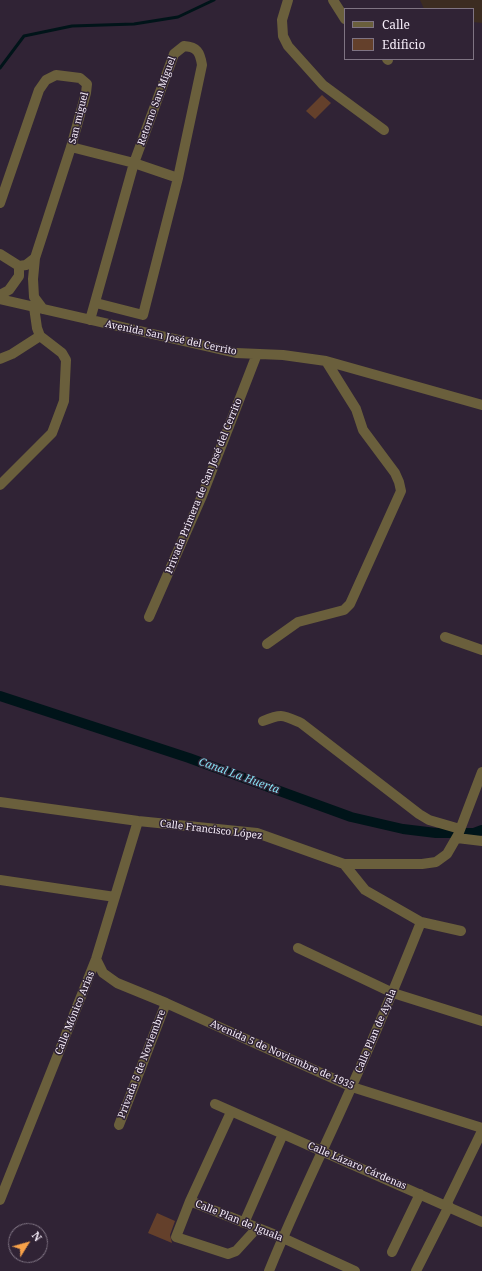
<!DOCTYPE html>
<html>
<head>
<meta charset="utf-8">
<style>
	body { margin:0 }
	#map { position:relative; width:482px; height:1271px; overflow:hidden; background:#302335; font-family:"Noto Serif",serif }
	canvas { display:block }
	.legend { position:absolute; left:344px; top:8px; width:130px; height:52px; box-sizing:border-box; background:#302335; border:1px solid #7f7483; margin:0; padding:5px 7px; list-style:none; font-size:12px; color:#f6edf9 }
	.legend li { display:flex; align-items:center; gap:8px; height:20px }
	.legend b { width:20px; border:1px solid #7f7483 }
	.north { position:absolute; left:8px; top:1223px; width:40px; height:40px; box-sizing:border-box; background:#302335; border:1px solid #7f7483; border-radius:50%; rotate:53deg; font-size:11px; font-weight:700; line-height:16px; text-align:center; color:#f6edf9 }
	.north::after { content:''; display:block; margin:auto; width:14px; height:18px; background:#f7a149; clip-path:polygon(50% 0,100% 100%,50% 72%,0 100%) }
</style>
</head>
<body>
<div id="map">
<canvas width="482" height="1271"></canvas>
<ul class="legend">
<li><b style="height:5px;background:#6a5f3c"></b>Calle</li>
<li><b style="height:11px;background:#64402b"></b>Edificio</li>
</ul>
<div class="north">N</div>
</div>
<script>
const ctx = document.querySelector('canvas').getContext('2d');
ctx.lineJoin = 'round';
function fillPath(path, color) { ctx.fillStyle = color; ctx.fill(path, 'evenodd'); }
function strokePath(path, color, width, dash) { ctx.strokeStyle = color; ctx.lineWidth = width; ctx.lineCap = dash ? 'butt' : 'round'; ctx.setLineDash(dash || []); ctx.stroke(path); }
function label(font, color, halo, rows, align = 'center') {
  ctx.font = font + ' "Noto Serif",serif'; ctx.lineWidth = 3; ctx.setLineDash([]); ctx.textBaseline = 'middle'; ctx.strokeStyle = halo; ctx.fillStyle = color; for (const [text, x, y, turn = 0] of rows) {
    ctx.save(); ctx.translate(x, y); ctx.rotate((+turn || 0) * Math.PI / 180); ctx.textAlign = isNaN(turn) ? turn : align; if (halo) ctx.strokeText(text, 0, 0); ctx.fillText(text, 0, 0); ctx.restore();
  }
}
const medical = new Path2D(`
	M 420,0 L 482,0 L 482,23 L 473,22 L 473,9 L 424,9 Z`);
const stream = new Path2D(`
	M 0,68 L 24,36 L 72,26 L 134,24 L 178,17 L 214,0`);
const canal = new Path2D(`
	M 0,696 L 189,758 L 351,817 L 403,829 L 436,833 L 474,833 L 482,830`);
const building = new Path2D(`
	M 322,95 L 331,103 L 315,119 L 306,111 Z
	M 157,1213 L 175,1221 L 170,1235 L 172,1243 L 148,1233 Z`);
const minor = new Path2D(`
	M 288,0 L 282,20 L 283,36 L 288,46 L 323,85 L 384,130
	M 333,0 L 345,19
	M 387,59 L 388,60
	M 71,147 L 134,163 L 178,178
	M 0,203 L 39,90 L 46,80 L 56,75 L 80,78 L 87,84 L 86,93 L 71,147 L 35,258 L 33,279 L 34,297 L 43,309
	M 0,254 L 19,266 L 26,265 L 35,258
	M 0,295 L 9,290 L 19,276 L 19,266
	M 0,299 L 236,353 L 283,355 L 326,361 L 482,405
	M 90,320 L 134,163 L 174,54 L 184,46 C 197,47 200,52 202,65 L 178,178 L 143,315 L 96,303
	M 0,359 L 12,354 L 40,336
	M 0,485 L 52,433 L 64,401 L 66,360 L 62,353 L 40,336 L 37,328 L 34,307
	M 149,617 L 202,496 L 257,354
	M 445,637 L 482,650
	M 267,644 L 298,622 L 344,610 L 350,604 L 401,491 L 399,482 L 395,473 L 363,430 L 356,409 L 326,361
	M 263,721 C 282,713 283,715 301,723 L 419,814 L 429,820 L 460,829
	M 0,802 L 138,821 L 257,833 L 344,864 L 422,864 L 436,862 L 447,854 L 458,835 L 482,772
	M 457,838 L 482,841
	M 344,864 L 365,890 L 421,922 L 461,931
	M 0,880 L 115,897
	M 298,948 L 393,993 L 482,1021
	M 96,959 L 103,973 L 117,983 L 166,1003 L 352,1087 L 482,1128
	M 215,1104 L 482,1222
	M 231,1112 L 190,1201 L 176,1237 L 228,1254 L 236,1251 L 257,1228
	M 119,1125 L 166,1003
	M 0,1200 L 96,959 L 138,821
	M 190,1201 L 283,1238 L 355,1271
	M 446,1205 L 482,1131
	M 244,1223 L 283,1134
	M 392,1252 L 420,1194
	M 269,1271 C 294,1209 324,1149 351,1088 C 376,1033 399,977 421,922
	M 416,1271 L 449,1206`);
const streetNames = [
	["Retorno San Miguel",157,101,-70],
	["San miguel",79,118,-76],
	["Avenida San José del Cerrito",171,338,12],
	["Privada Primera de San José del Cerrito",204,486,-68],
	["Calle Francisco López",211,830,7],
	["Calle Mónico Arias",75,1013,-68],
	["Calle Plan de Ayala",376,1031,-67],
	["Avenida 5 de Noviembre de 1935",282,1055,24],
	["Privada 5 de Noviembre",142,1064,-69],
	["Calle Lázaro Cárdenas",357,1166,23],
	["Calle Plan de Iguala",239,1221,22]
];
const waterNames = [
	["Canal La Huerta",239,776,20]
];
fillPath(medical, '#3c2c21');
strokePath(stream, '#001419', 3);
strokePath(canal, '#001419', 10);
fillPath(building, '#64402b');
strokePath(minor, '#6a5f3c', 10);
label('10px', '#f6edf9', '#302335', streetNames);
label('italic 11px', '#85dff1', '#302335', waterNames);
</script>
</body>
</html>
